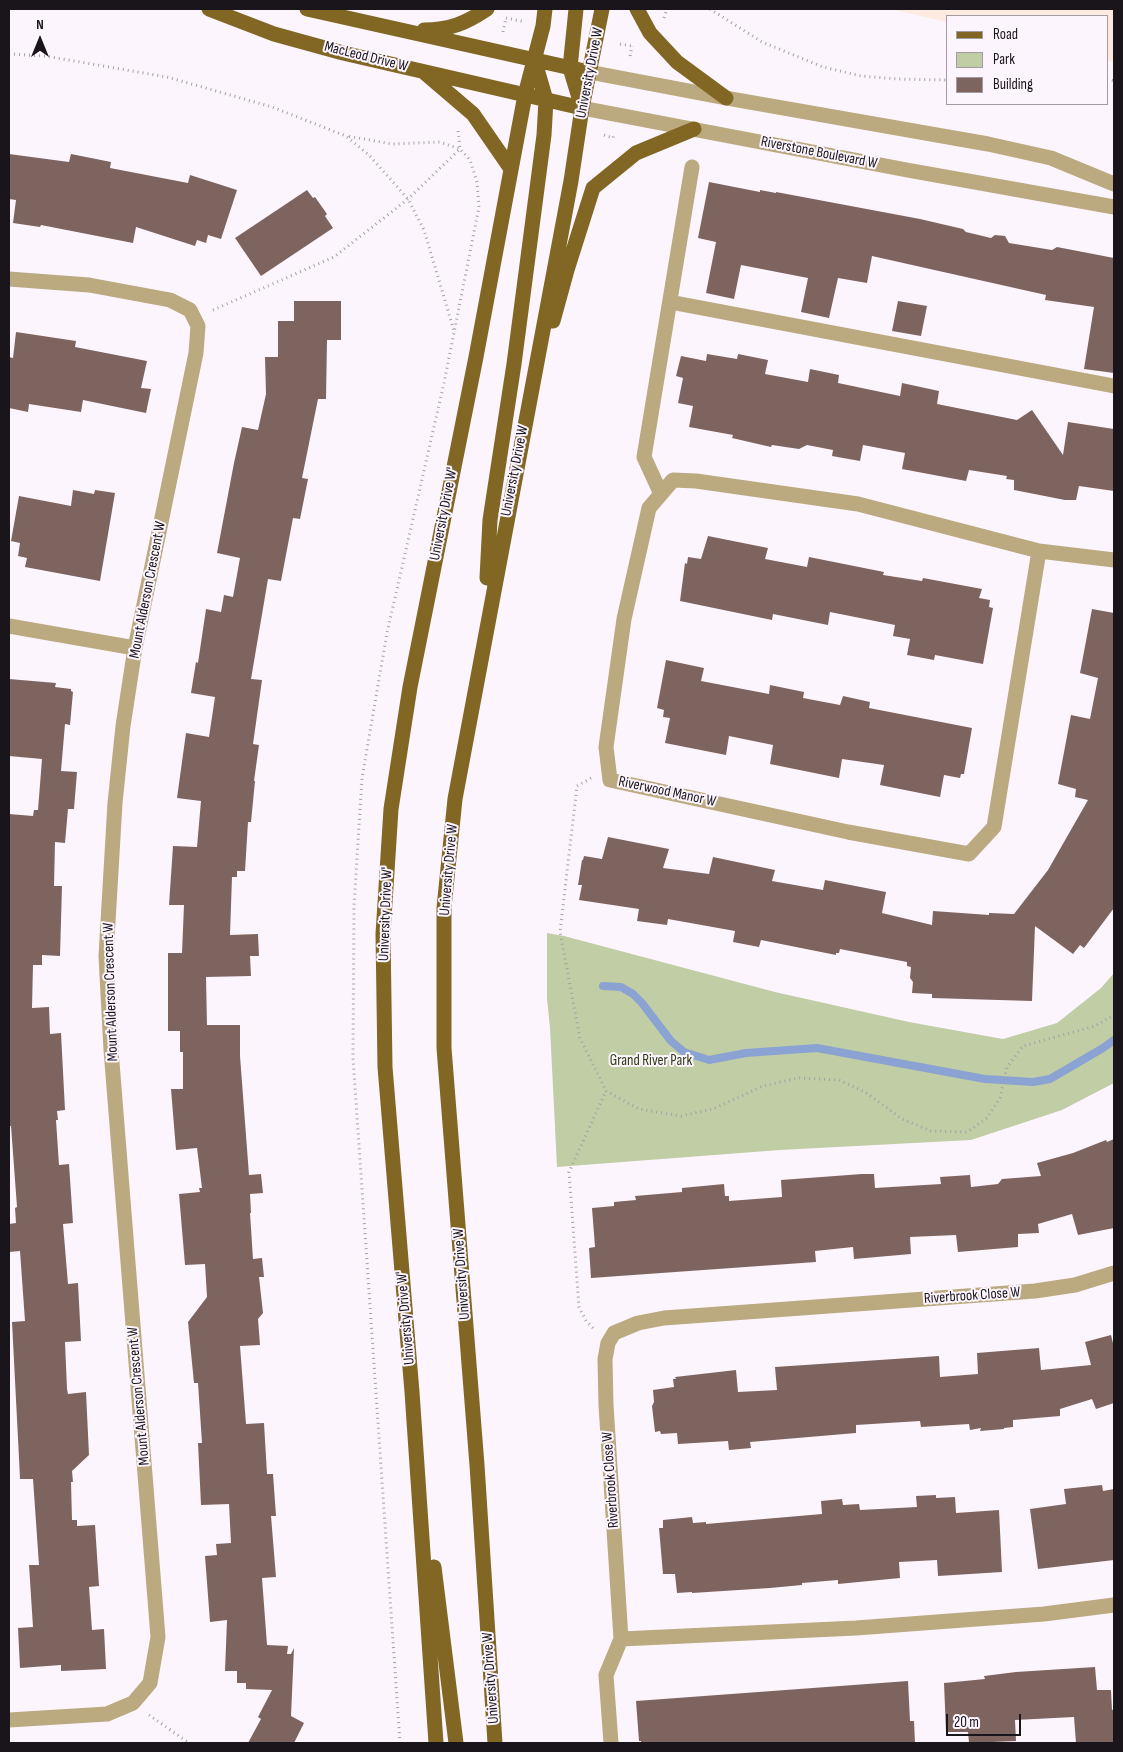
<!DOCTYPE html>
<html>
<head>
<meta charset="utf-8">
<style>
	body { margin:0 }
	#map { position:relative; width:1123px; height:1752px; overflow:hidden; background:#fdf5fe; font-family:"Sofia Sans Condensed",sans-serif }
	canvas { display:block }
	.frame { position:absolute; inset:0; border:10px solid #1a141b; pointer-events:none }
	.legend { position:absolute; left:946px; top:15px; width:162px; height:90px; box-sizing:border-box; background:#fdf5fe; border:1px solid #a29ba3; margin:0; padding:6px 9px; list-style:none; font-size:15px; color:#1a141b }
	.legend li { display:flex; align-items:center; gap:10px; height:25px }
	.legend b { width:25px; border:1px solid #a29ba3 }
	.north { position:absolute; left:15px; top:15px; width:50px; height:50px; -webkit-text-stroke:4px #fdf5fe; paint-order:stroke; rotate:0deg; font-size:14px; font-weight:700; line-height:20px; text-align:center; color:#1a141b }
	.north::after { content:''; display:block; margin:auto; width:18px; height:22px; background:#1a141b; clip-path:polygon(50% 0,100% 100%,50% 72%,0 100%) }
	.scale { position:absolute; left:946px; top:1714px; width:75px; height:22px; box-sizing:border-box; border:2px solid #1a141b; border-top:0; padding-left:6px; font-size:15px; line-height:18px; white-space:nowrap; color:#1a141b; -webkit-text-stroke:4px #fdf5fe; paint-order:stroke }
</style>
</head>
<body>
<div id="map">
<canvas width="1123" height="1752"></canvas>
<div class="frame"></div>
<ul class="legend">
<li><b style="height:6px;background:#816723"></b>Road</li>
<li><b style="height:14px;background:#c0cda5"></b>Park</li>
<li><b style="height:14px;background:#7e645f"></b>Building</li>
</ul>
<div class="north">N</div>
<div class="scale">20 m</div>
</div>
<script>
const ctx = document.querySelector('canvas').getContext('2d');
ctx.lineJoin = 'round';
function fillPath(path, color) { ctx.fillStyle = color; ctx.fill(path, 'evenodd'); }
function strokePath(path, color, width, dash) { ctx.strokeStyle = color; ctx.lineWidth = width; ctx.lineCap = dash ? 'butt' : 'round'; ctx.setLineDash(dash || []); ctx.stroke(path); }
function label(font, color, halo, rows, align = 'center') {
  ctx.font = font + ' "Sofia Sans Condensed",sans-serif'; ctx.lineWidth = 4; ctx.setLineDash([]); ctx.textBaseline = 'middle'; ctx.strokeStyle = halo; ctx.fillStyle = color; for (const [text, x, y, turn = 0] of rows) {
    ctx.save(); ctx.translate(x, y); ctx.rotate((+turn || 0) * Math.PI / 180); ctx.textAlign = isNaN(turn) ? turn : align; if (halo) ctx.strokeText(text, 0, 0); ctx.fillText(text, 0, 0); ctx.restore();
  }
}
const education = new Path2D(`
	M 890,9 L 1114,9 L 1114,62 L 1107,60 L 1107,16 L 947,16 L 947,22 Z`);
const green = new Path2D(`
	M 547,933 L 564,936 L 775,992 L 909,1022 L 1003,1039 L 1057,1023 L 1101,988 L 1114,973 L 1114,1083 L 1062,1110 L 971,1140 L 780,1150 L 557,1167 L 550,1028 L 547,999 Z`);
const stream = new Path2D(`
	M 603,986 L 621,987 L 633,994 L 642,1003 L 671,1041 L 684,1052 L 709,1060 L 746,1053 L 817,1048 L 985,1079 L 1033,1082 L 1050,1079 L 1103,1048 L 1114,1040`);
const building = new Path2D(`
	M 9,154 L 69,162 L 71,154 L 111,162 L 110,168 L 188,183 L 190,175 L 237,190 L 221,239 L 208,235 L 206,243 L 197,240 L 195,246 L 136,227 L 133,243 L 41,225 L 40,227 L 13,223 L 16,200 L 9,199 Z
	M 709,182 L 760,192 L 760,190 L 776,193 L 776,192 L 920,219 L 963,229 L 966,232 L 991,238 L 995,235 L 1005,236 L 1009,243 L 1052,250 L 1057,247 L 1114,258 L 1114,373 L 1084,369 L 1094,307 L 1045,300 L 1046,295 L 872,256 L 867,283 L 838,278 L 829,318 L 801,312 L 808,278 L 741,265 L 734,299 L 706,293 L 716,242 L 698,238 Z
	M 307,190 L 313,198 L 315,197 L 327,214 L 325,216 L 333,228 L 261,276 L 235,238 Z
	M 294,301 L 341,301 L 341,340 L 327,340 L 326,399 L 318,399 L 302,478 L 308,479 L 300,519 L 293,518 L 281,581 L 268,579 L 251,679 L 262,680 L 253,744 L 259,745 L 254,781 L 255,781 L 251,822 L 248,822 L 245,871 L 237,871 L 237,877 L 232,877 L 230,935 L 258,934 L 259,956 L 250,956 L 251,976 L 206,977 L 207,1025 L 240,1025 L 240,1056 L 249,1175 L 261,1174 L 263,1193 L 250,1194 L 251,1213 L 250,1213 L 253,1259 L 262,1258 L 264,1277 L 259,1277 L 263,1313 L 258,1319 L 260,1345 L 240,1346 L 246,1424 L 264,1423 L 267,1474 L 273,1474 L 276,1516 L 271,1516 L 276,1577 L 262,1578 L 267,1645 L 288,1646 L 287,1654 L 291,1654 L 294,1648 L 291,1716 L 304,1723 L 294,1743 L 248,1743 L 261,1719 L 258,1717 L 272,1690 L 246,1689 L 246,1683 L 237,1683 L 237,1671 L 225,1671 L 227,1620 L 210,1622 L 205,1556 L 217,1555 L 216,1544 L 231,1543 L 229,1504 L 201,1505 L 198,1443 L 202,1443 L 198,1383 L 194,1383 L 188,1322 L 207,1297 L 205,1264 L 185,1265 L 179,1194 L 200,1192 L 199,1188 L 202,1188 L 197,1148 L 176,1150 L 171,1089 L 183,1089 L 183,1052 L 180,1052 L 180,1031 L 168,1031 L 168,953 L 182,953 L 184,905 L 169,905 L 173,846 L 197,847 L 201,801 L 177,798 L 186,733 L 209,737 L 215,697 L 191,693 L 196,662 L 198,663 L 206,609 L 221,612 L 224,595 L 233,597 L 240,558 L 217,553 L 234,463 L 242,427 L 258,430 L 266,394 L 265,357 L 278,357 L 278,321 L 294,321 Z
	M 898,301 L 927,306 L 921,336 L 892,331 Z
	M 16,332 L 76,341 L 75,347 L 147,361 L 141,388 L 151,389 L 146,413 L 83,400 L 81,412 L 29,404 L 28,412 L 9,408 L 9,357 L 13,358 Z
	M 707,354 L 737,359 L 738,354 L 768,360 L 765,374 L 808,382 L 810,369 L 839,375 L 838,383 L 900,396 L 902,383 L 939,391 L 937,404 L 1017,420 L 1032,410 L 1063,455 L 1068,422 L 1114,429 L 1114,491 L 1079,486 L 1076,500 L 1065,500 L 1014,490 L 1014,480 L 1006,479 L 1007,476 L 969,470 L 966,481 L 902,469 L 905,453 L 863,445 L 860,461 L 832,456 L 833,450 L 807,445 L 799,449 L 772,445 L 771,447 L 732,438 L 733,435 L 689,427 L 693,406 L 678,403 L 683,378 L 676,376 L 681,356 L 706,361 Z
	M 73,490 L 94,494 L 95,490 L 115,493 L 100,581 L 25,567 L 27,558 L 18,556 L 20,543 L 11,541 L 19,496 L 71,506 Z
	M 708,536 L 768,548 L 765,559 L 807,567 L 809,557 L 884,572 L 883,575 L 922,581 L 923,578 L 982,589 L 979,598 L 990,600 L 989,607 L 993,608 L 983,664 L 935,655 L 934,660 L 907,655 L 910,639 L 893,636 L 895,625 L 830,612 L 828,625 L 773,614 L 772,620 L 680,601 L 685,563 L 687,564 L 688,557 L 701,559 Z
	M 1092,609 L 1114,613 L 1114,908 L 1084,948 L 1080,945 L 1073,954 L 1035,926 L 1032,1001 L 932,998 L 932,994 L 912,993 L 913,982 L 910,978 L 911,967 L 907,966 L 907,962 L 840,949 L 839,953 L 836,953 L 836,955 L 761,940 L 759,947 L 733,942 L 735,931 L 668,919 L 667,925 L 637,921 L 639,909 L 579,900 L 582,885 L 578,885 L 582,860 L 583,860 L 584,856 L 602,859 L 608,837 L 669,849 L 663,868 L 709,874 L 713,857 L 775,870 L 772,881 L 823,890 L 825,880 L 886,892 L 882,913 L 932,925 L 933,911 L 989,915 L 989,913 L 1014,914 L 1048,870 L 1088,800 L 1075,797 L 1076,789 L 1058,784 L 1071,715 L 1090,719 L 1098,678 L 1080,673 Z
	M 666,660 L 704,668 L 701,681 L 769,694 L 770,685 L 804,692 L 803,698 L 840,705 L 843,696 L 870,702 L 869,708 L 972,728 L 964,774 L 961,774 L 960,778 L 944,775 L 940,797 L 880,785 L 884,765 L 842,759 L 839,778 L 770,764 L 773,745 L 729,736 L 726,755 L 665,743 L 670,718 L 663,717 L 664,710 L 657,708 Z
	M 9,679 L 56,683 L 55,687 L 71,689 L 71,691 L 73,692 L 70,725 L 65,724 L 61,771 L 77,772 L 74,809 L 68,809 L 65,843 L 55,842 L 54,886 L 62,886 L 60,956 L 42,955 L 42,965 L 33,965 L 32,1008 L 49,1007 L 50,1034 L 61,1033 L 65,1110 L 57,1111 L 58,1120 L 56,1120 L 59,1165 L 69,1164 L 73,1223 L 63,1224 L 68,1284 L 78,1283 L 81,1341 L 65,1342 L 67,1389 L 68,1394 L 86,1392 L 89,1455 L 72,1471 L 73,1482 L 71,1482 L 72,1520 L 77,1520 L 77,1526 L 95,1525 L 99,1586 L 89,1587 L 92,1630 L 104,1629 L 106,1669 L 61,1671 L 61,1665 L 20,1668 L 18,1628 L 33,1627 L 29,1565 L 39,1565 L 33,1479 L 20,1479 L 19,1458 L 12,1322 L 25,1321 L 20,1251 L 9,1252 L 9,1224 L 16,1223 L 15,1208 L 17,1207 L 11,1126 L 9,1126 L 9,814 L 33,816 L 34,810 L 38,810 L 42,759 L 9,756 Z
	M 1114,1139 L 1114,1228 L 1078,1235 L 1072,1214 L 1038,1224 L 1039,1233 L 1018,1234 L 1018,1247 L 958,1252 L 956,1235 L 910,1237 L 911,1254 L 854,1259 L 853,1247 L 815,1251 L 816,1262 L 591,1278 L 589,1248 L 595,1247 L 592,1208 L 614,1206 L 614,1202 L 636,1200 L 635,1196 L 682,1192 L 682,1188 L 724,1184 L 725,1196 L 729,1196 L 729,1201 L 782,1197 L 781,1180 L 862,1174 L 874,1174 L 875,1188 L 941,1184 L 940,1177 L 970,1175 L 971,1187 L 998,1184 L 1002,1179 L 1041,1176 L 1037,1163 L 1073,1153 L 1106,1140 L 1107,1142 Z
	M 1111,1335 L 1114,1347 L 1114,1403 L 1096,1409 L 1092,1399 L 1060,1409 L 1060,1416 L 1013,1420 L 1013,1427 L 1004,1428 L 1004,1429 L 980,1431 L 981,1428 L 970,1430 L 969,1424 L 921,1427 L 920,1421 L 856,1425 L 856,1433 L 750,1442 L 751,1448 L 729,1450 L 728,1441 L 678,1444 L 677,1433 L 661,1434 L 660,1431 L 655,1432 L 652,1406 L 654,1402 L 653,1390 L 674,1387 L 673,1379 L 676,1379 L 675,1377 L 736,1370 L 738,1392 L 777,1390 L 775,1367 L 939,1356 L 940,1377 L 978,1374 L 977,1353 L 1039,1348 L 1041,1370 L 1091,1365 L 1085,1342 Z
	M 1102,1485 L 1103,1491 L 1114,1489 L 1114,1560 L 1038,1569 L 1030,1509 L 1066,1504 L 1064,1489 Z
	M 936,1495 L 936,1498 L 955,1497 L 956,1513 L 999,1510 L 1002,1572 L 938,1576 L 937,1560 L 899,1562 L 900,1578 L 838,1584 L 838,1580 L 802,1583 L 802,1585 L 770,1588 L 692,1593 L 692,1592 L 677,1593 L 675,1574 L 663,1574 L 659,1528 L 663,1528 L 663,1520 L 692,1517 L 693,1523 L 706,1522 L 706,1524 L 822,1514 L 821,1501 L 842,1499 L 843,1505 L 859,1504 L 860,1510 L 917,1507 L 916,1496 Z
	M 1095,1667 L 1097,1690 L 1111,1690 L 1112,1710 L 1114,1709 L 1114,1743 L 1076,1743 L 1074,1717 L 1015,1720 L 1016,1741 L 969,1743 L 968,1732 L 946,1732 L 944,1683 L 985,1679 L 984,1676 L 1016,1672 Z
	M 908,1681 L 910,1721 L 914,1721 L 915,1743 L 641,1743 L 641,1741 L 639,1741 L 636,1701 Z`);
const path = new Path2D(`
	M 710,9 L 762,42 L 823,67 L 861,76 L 897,79 L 947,80
	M 506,18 L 525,22
	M 664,18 L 667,9
	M 503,32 L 506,18
	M 620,44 L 632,46 L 634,44
	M 9,54 L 45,56 L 167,77 L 272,107 L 346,136 L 369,155 L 408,199 L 424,230 L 454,331
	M 630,56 L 632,46
	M 1107,79 L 1114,81
	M 604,135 L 613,138 L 614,133
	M 213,310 L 334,257 L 408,199 L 460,149 L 440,142 L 392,144 L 347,136
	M 591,778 L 577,786 L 560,932 L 580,1038 L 606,1091 L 639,1109 L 681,1116 L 713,1109 L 763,1086 L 798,1078 L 839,1080 L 865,1092 L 902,1119 L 931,1131 L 967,1132 L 987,1118 L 1000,1098 L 1007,1067 L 1023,1046 L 1095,1026 L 1114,1015
	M 593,1328 L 586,1321 L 579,1307 L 569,1172 L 606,1091
	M 149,1715 L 189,1743
	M 400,1743 L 353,1058 L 354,906 L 362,778 L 387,633 L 444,383 L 479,207 L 477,182 L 470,160 L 460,149 L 458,130`);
const minor = new Path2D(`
	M 589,72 L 726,98 L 988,144 L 1051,158 L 1114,184
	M 582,108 L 907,170 L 1114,207
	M 9,279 L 89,285 L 170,300 L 190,310 L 198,326 L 196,353 L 135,648 L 123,726 L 115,803 L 106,956 L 111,1050 L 158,1637 L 150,1683 L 133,1703 L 107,1714 L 9,1720
	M 670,302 L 1114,386
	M 661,494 L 644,457 L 692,167
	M 1039,551 L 994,827 L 969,854 L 848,832 L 610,780 L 606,747 L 624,619 L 649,508 L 673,480 L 696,481 L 858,504 L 1039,551 L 1114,560
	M 9,626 L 135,648
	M 1114,1273 L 1075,1285 L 1035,1291 L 664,1318 L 638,1323 L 614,1333 L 608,1343 L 605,1359 L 606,1405 L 621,1639 L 856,1628 L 1044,1614 L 1114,1605
	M 611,1743 L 606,1675 L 621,1639`);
const major = new Path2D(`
	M 209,9 L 274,34 L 343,53 L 582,108
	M 307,9 L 589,72
	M 576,9 L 570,68 L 581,104
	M 637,9 L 650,33 L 677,62 L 726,98
	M 424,30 C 450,30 466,23 487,9
	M 425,73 L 473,114 L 511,169
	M 553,321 L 567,270 L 593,188 L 636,153 L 694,129
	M 487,578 L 490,520 L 514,364 L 544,135 L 546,100 L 535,62
	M 434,1567 L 456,1743
	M 436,1743 L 412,1392 L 385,1067 L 383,934 L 391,809 L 410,687 L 476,357 L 525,95 L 543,26 L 545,9
	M 495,1743 L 477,1465 L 444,1048 L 444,908 L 455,799 L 571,181 L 582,108 L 602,9`);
const streetNames = [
	["MacLeod Drive W",366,57,14],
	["University Drive W",590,73,-79],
	["Riverstone Boulevard W",819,153,11],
	["University Drive W",515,471,-79],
	["University Drive W'",444,514,-79],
	["Mount Alderson Crescent W",148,590,-79],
	["Riverwood Manor W",667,792,12],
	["University Drive W",449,870,-85],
	["University Drive W'",386,914,-88],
	["Mount Alderson Crescent W",111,992,-92],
	["University Drive W",462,1274,-94],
	["Riverbrook Close W",972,1296,-4],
	["University Drive W'",406,1318,-95],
	["Mount Alderson Crescent W",139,1396,-95],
	["Riverbrook Close W",611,1480,-94],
	["University Drive W",491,1678,-94]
];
const parkNames = [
	["Grand River Park",651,1061]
];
fillPath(education, '#fdeae1');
fillPath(green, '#c0cda5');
strokePath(stream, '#8ba3d2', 8);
fillPath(building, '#7e645f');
strokePath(path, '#a69fa7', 3, [1, 4]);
strokePath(minor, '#bba97f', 15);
strokePath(major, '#816723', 15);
label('15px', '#1a141b', '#fdf5fe', streetNames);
label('15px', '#2f3a12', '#fdf5fe', parkNames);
</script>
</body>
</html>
